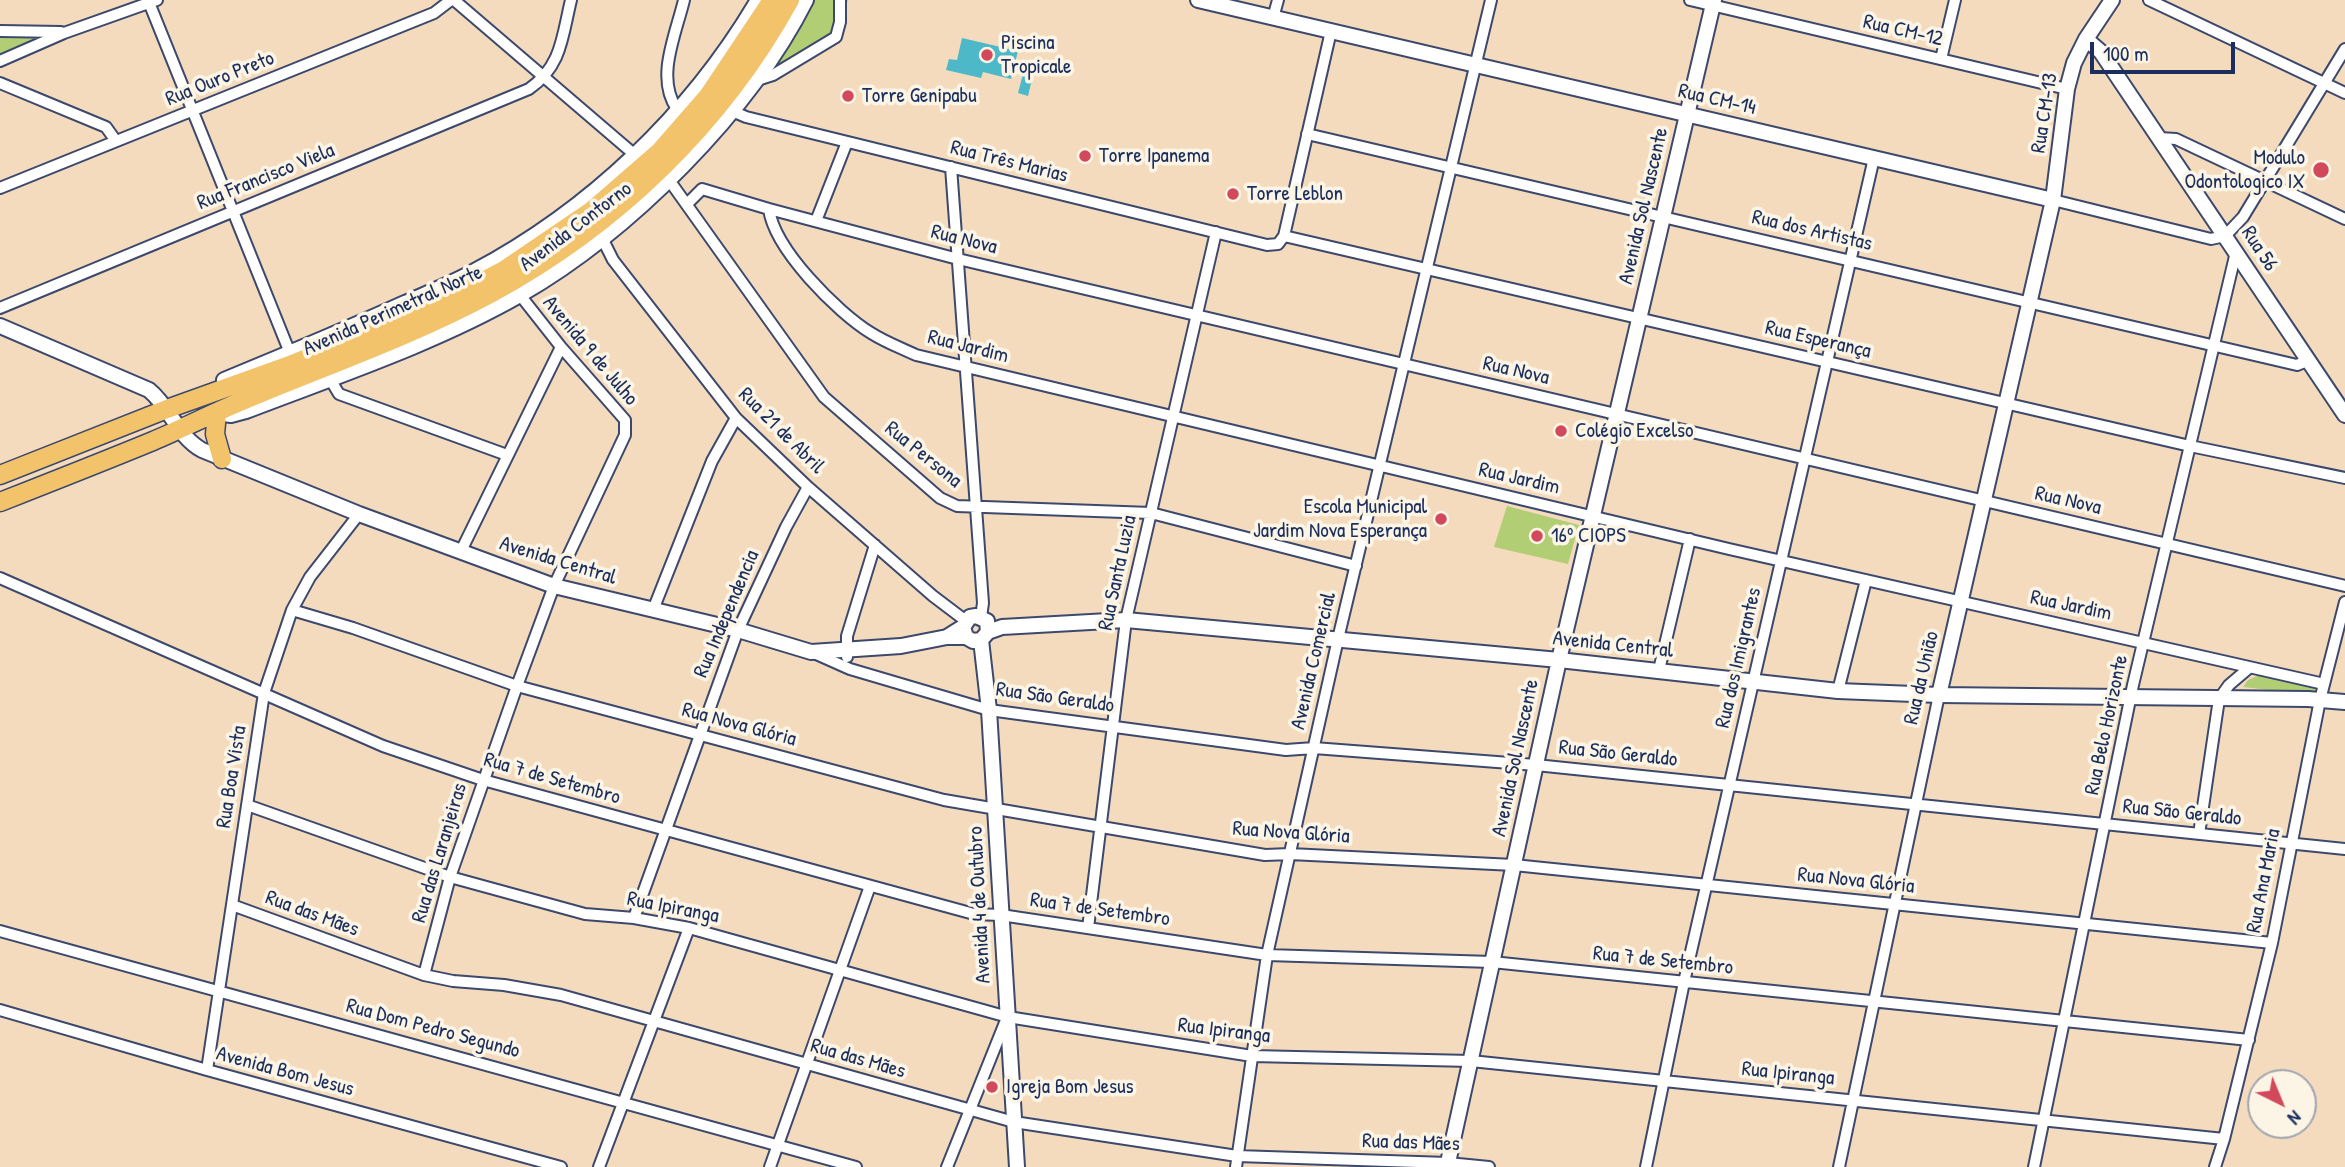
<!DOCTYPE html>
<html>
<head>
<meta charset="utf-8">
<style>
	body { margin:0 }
	#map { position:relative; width:2345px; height:1167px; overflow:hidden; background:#f4dbbe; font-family:"Patrick Hand",sans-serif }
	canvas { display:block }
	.north { position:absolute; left:2247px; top:1069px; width:70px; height:70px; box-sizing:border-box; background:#fcf5e5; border:2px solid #a2a6af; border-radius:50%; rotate:137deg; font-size:19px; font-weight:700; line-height:28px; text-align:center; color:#1b2f5e }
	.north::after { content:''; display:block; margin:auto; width:24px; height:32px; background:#d1495b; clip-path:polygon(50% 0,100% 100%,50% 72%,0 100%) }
	.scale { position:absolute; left:2090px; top:42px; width:145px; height:32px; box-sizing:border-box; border:4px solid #1b2f5e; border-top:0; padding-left:9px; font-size:21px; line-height:24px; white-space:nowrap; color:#1b2f5e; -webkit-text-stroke:5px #fcf5e5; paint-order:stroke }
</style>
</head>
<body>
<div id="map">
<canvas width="2345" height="1167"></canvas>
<div class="north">N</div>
<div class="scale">100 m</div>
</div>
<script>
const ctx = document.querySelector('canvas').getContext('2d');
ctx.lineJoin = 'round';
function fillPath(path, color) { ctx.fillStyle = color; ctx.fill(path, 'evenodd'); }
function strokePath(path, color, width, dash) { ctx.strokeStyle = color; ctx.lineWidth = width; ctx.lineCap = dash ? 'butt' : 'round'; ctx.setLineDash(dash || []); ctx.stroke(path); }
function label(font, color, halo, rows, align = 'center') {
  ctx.font = font + ' "Patrick Hand",sans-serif'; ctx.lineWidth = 7; ctx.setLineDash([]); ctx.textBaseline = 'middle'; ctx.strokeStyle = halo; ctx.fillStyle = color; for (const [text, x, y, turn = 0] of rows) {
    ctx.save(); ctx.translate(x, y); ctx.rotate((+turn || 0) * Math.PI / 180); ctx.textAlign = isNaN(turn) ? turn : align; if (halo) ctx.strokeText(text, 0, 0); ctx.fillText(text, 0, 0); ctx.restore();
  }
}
const green = new Path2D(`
	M 806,0 L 848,0 L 836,37 L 754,81 Z
	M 0,35 L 38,37 L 0,57 Z
	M 1507,506 L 1579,525 L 1568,564 L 1494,547 Z
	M 2262,674 L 2316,687 L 2313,695 L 2243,687 L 2248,680 Z`);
const water = new Path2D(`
	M 962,38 L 1018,51 L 1011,79 L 983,72 L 981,78 L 946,70 L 949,59 L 957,60 Z
	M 1023,74 L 1033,75 L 1028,96 L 1018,93 Z`);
const minor = new Path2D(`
	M 148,0 L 290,353
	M 454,0 L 635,155
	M 1690,0 L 2067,89
	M 2149,0 L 2345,93
	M 1273,18 L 1278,0
	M 0,31 L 61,32
	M 1941,59 L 1955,0
	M 0,61 L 64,33 L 157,0
	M 754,81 L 773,75 L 836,37 L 840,22 L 840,0
	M 0,83 L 106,127 L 116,141
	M 677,109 C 655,78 676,34 684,0
	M 732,111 L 746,117 L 1267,245 L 1278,244 L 1284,236 L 1331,31
	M 1307,134 L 2297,365 L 2307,361
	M 2159,138 L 2176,139 L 2345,219
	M 951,167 L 983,603 L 981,617
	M 669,180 L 824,397 L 940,498 L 957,506 L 1151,513 L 1356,566
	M 0,188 L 434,13 L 451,0
	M 2053,200 L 2211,239 L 2225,236 L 2243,217 L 2345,49
	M 687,204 L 702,189 L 769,209 L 958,259 L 2345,586
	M 769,209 C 774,249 837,312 871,333 C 885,342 901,348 916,355 L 1729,549 L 2324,684
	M 816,221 L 847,142
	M 1284,236 L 2190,446 L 2345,478
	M 602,238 L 613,260 L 736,418 L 808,487 L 933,596 L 966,621
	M 0,308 L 529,89 C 562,66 562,37 571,0
	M 330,379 L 339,394 L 507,455
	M 461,551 L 561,347
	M 0,578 L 383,746 L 483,780 L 974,914 L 1001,915 L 1267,955 L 1492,962 L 2249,1040
	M 292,610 L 353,628 L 517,686 L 944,800 L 1265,855 L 1290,854 L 1514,865 L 2272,943
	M 653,610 L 712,461 L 736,418
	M 814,653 L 850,669 L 989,710 L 1286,750 L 1314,748 L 1536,765 L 2345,849
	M 847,657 L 847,636 L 875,545
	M 1659,670 L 1690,539
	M 1838,691 L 1866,580
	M 247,805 L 450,877 L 585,914 L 634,918 L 689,928 L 1008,1017 L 1252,1056 L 1471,1061 L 2224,1139
	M 2199,834 L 2219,699 L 2229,685 L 2249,668
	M 232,905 L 424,975 L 453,981 L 504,985 L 561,995 L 1014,1122 L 1237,1156 L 1448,1163 L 1489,1167
	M 634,918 L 738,630 L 786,527 L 808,487
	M 1088,928 L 1126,620 L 1216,232
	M 0,931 L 856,1167
	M 424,975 L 450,877 L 517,686 L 554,586 L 625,435 L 625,420 L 561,347 L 520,295
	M 0,1010 L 207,1070 L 561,1167
	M 207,1070 L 264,693 L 292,610 L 310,577 L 359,514
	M 599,1167 L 689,928
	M 770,1167 L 870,886
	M 947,1167 L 1006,1020
	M 1236,1167 L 1267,955 L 1338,639 L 1491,0
	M 1646,1167 L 1684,982 L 1874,158
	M 1839,1167 L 1939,695
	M 2034,1167 L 2133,685 L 2236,252
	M 2215,1167 L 2224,1139 L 2272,943 L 2320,700 L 2345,602`);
const tertiary = new Path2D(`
	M 1198,0 L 2053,200
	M 2086,39 L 2101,52 L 2345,415
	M 0,326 L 149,390 C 171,408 177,436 202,450 L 359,514 L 554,586 L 738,630 L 811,652 L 901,646 L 947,637 L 966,637
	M 224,380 C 285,355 345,330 405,303 C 428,293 451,284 473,272 C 590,210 691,114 758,0
	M 217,413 L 231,415 L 246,411 C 337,376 434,344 520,295 C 629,232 749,113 806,0
	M 988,632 L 1002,627 L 1126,620 L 1559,660 L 1838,691 L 1939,695 L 2308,699 L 2345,702
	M 947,637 L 963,627 L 970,617 L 976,616 L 987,621 L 988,632 L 981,640 L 973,641 L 966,637 L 963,627
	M 981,640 L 989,710 L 1017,1167
	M 1939,695 L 2053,200 L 2067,89 L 2074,63 L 2086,39 L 2112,0
	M 1447,1167 L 1559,660 L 1714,0`);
const trunk = new Path2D(`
	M 217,413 L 215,434 L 222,459
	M 0,475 L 167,409 L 287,366 L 393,323 L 464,291 L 504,270 L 591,211 L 660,151 L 708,96 L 772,0
	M 0,502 C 51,482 102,462 153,441 C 188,426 223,408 259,394 C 337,362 418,333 492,293 C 616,226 722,124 790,0`);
const markers = [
	[987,55,7,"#d1495b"],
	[848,96,7,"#d1495b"],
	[1085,156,7,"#d1495b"],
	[2321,170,9,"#d1495b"],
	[1233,194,7,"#d1495b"],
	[1561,431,7,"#d1495b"],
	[1441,519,7,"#d1495b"],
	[1537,536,7,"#d1495b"],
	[992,1087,7,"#d1495b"]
];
const streetNames = [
	["Rua CM-12",1903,31,13],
	["Rua Ouro Preto",220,79,-22],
	["Rua CM-14",1717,100,13],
	["Rua CM-13",2045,113,-81],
	["Rua Três Marias",1009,162,14],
	["Rua Francisco Viela",266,177,-22],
	["Avenida Sol Nascente",1644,206,-77],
	["Avenida Contorno",576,227,-37],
	["Rua dos Artistas",1812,231,13],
	["Rua Nova",964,240,14],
	["Rua 56",2259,249,57],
	["Avenida Perimetral Norte",393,311,-24],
	["Rua Esperança",1818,340,13],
	["Rua Jardim",968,347,14],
	["Avenida 9 de Julho",590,351,50],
	["Rua Nova",1516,371,13],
	["Rua 21 de Abril",781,431,45],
	["Rua Persona",923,455,39],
	["Rua Jardim",1519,479,13],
	["Rua Nova",2068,501,13],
	["Avenida Central",558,561,17],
	["Rua Santa Luzia",1118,573,-78],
	["Rua Jardim",2071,606,12],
	["Rua Independencia",727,614,-67],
	["Avenida Central",1613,645,6],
	["Rua dos Imigrantes",1739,658,-77],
	["Avenida Comercial",1314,661,-77],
	["Rua da União",1922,678,-77],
	["Rua São Geraldo",1055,698,8],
	["Rua Nova Glória",739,725,15],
	["Rua Belo Horizonte",2107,725,-78],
	["Rua São Geraldo",1618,754,6],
	["Avenida Sol Nascente",1516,758,-78],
	["Rua Boa Vista",232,777,-81],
	["Rua 7 de Setembro",552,779,16],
	["Rua São Geraldo",2182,813,6],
	["Rua Nova Glória",1291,833,4],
	["Rua das Laranjeiras",440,853,-73],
	["Rua Nova Glória",1856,881,6],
	["Rua Ana Maria",2264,881,-79],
	["Avenida 4 de Outubro",980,905,-93],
	["Rua Ipiranga",673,908,11],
	["Rua 7 de Setembro",1100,910,8],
	["Rua das Mães",312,914,20],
	["Rua 7 de Setembro",1663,961,6],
	["Rua Dom Pedro Segundo",433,1029,15],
	["Rua Ipiranga",1224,1031,7],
	["Rua das Mães",858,1059,16],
	["Avenida Bom Jesus",285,1072,15],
	["Rua Ipiranga",1788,1074,6],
	["Rua das Mães",1411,1143,2]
];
const poiNames = [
	["Piscina",1001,43],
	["Tropicale",1001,67],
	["Torre Genipabu",862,96],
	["Torre Ipanema",1099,156],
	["Modulo",2305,158,"right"],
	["Odontologico IX",2305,182,"right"],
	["Torre Leblon",1247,194],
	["Colégio Excelso",1575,431],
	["Escola Municipal",1427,507,"right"],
	["Jardim Nova Esperança",1427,531,"right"],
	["16º CIOPS",1551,536],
	["Igreja Bom Jesus",1006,1087]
];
fillPath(green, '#b2ce75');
fillPath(water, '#4cb8c8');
strokePath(minor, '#3c496c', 14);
strokePath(tertiary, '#3c496c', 18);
strokePath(trunk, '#3c496c', 21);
strokePath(minor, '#fff', 10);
strokePath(tertiary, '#fff', 14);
strokePath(trunk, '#f2c36a', 18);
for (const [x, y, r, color] of markers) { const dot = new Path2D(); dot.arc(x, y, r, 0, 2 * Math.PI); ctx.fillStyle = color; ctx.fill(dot); strokePath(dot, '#fcf5e5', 2.5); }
label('21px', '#1b2f5e', '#fcf5e5', streetNames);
label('21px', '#1b2f5e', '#fcf5e5', poiNames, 'left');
</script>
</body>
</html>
